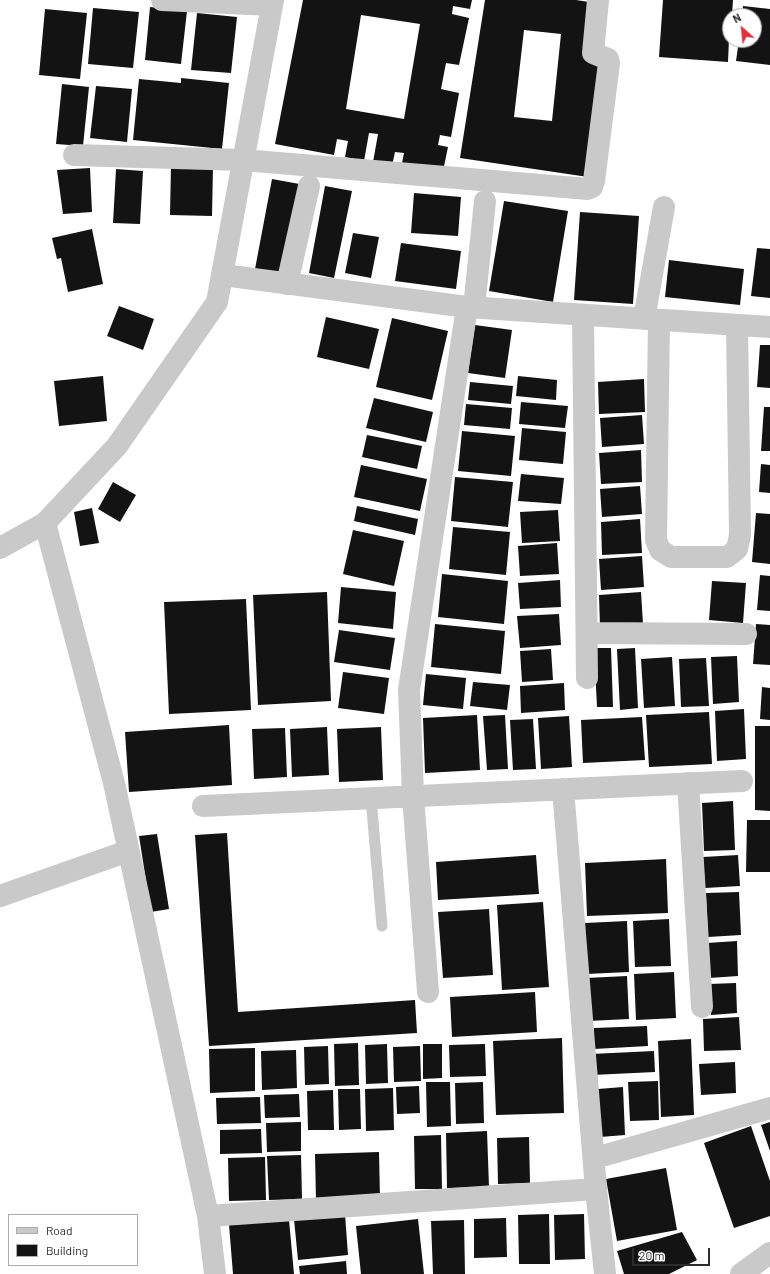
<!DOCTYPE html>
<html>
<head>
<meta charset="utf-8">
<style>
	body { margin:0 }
	#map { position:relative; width:770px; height:1274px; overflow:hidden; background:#fff; font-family:Barlow,sans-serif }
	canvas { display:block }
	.legend { position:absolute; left:8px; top:1214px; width:130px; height:52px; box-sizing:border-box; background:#fff; border:1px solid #ababab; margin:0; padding:5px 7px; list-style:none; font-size:12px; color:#2c2c2c }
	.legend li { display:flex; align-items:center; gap:8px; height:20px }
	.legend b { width:20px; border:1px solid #ababab }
	.north { position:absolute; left:722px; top:8px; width:40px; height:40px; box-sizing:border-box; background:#fff; border:1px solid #ababab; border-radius:50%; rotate:333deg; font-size:11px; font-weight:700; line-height:16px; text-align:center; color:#2c2c2c }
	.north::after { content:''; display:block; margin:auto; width:14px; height:18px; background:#e0303a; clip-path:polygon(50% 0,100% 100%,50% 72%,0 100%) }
	.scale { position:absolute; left:632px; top:1248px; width:78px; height:18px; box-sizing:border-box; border:2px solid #2c2c2c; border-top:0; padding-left:5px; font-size:12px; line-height:14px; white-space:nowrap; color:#2c2c2c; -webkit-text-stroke:3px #fff; paint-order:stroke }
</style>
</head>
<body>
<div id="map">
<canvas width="770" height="1274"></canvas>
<ul class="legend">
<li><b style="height:5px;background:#c9c9c9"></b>Road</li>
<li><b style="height:11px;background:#131313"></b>Building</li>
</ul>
<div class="north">N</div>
<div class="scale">20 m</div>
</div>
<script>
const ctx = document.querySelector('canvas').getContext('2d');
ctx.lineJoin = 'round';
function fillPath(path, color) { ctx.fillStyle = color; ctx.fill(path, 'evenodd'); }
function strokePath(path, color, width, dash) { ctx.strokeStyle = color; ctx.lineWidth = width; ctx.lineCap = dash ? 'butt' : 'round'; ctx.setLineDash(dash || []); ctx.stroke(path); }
const building = new Path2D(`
	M 303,0 L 472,0 L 470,9 L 453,6 L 452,14 L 469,18 L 459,65 L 446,63 L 441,89 L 459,93 L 451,137 L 440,135 L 438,145 L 448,147 L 442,176 L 401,168 L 404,153 L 395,152 L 392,166 L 373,162 L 378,134 L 369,133 L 364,161 L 345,157 L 348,141 L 337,139 L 334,155 L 275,144 ZM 361,15 L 420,24 L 404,119 L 346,109 Z
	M 485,0 L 576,0 L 596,3 L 606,60 L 588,177 L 460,158 ZM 524,30 L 561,34 L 552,121 L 514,117 Z
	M 663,0 L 733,0 L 732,16 L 730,16 L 728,62 L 659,57 Z
	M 743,6 L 770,9 L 770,65 L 736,61 L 739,40 L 754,40 L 754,16 L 742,16 Z
	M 150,7 L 187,11 L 181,64 L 145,60 Z
	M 93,8 L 139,12 L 133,68 L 88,64 Z
	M 45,9 L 87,13 L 80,79 L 39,75 Z
	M 197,13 L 237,17 L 231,73 L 191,70 Z
	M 181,78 L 229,83 L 222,149 L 133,140 L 139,79 L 181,83 Z
	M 62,84 L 89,87 L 83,146 L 56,144 Z
	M 96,86 L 132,89 L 127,142 L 90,138 Z
	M 171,166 L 213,167 L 212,216 L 170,215 Z
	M 90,168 L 92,212 L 63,214 L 57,170 Z
	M 116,169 L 143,171 L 140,224 L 113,223 Z
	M 272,179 L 305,185 L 287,275 L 255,269 Z
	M 325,186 L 352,191 L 334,278 L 309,273 Z
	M 414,193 L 461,197 L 458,236 L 411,233 Z
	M 504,201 L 568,211 L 553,302 L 489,291 Z
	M 580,212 L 639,216 L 633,304 L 574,300 Z
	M 92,229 L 103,284 L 68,292 L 61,258 L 57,259 L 52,238 Z
	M 353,233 L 379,237 L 371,278 L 345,273 Z
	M 401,243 L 461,251 L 456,289 L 395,281 Z
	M 757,248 L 770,249 L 770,298 L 751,296 Z
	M 669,260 L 744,269 L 740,305 L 665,297 Z
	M 119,306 L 154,319 L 143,350 L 107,336 Z
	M 326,317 L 379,329 L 369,369 L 317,357 Z
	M 392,318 L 448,331 L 432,400 L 376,387 Z
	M 475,325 L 512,330 L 505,378 L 468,373 Z
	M 760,345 L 770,345 L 770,388 L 757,387 Z
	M 103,376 L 107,421 L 59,426 L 54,381 Z
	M 518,376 L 557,380 L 556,400 L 516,396 Z
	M 644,379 L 645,412 L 599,414 L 598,382 Z
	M 470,382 L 513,386 L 511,404 L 468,400 Z
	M 374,398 L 433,412 L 426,442 L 366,428 Z
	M 521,402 L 568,406 L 565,428 L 519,424 Z
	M 466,404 L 512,408 L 510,429 L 464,425 Z
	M 764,407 L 770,407 L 770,451 L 761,451 Z
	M 642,415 L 644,444 L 602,447 L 600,418 Z
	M 522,428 L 566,432 L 563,464 L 519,460 Z
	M 462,431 L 515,436 L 511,476 L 458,471 Z
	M 367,435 L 422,446 L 417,469 L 362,457 Z
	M 641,450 L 642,482 L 601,484 L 599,453 Z
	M 761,464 L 770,465 L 770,493 L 759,492 Z
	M 361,465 L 427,479 L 420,511 L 354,497 Z
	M 521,474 L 564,478 L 561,504 L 518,501 Z
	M 455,477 L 513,482 L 508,527 L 451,521 Z
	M 113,482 L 136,495 L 120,522 L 98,509 Z
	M 640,486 L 642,514 L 602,517 L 600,489 Z
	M 357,506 L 418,519 L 415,535 L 354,521 Z
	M 92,508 L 99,543 L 80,546 L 74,512 Z
	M 558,510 L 560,541 L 522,543 L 520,512 Z
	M 756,513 L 770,514 L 770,564 L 752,562 Z
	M 640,519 L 642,553 L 602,555 L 601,522 Z
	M 453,527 L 510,532 L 506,575 L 449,569 Z
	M 353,530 L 404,541 L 394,586 L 343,574 Z
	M 557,543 L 559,574 L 520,576 L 518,546 Z
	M 642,556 L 644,587 L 601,590 L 599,559 Z
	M 442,574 L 508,581 L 504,624 L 438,617 Z
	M 760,575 L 770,576 L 770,611 L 757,610 Z
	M 560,580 L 561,607 L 520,609 L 518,583 Z
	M 712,581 L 746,583 L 743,623 L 709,620 Z
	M 341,587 L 396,592 L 393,629 L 338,623 Z
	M 327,592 L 331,701 L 258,705 L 253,595 Z
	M 641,592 L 643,624 L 600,627 L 599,595 Z
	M 246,599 L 251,710 L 169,714 L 164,602 Z
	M 559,614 L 561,645 L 520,648 L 517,616 Z
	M 435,624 L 505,631 L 501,674 L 431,667 Z
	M 756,624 L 770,625 L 770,665 L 753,664 Z
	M 339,630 L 395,638 L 390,670 L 334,662 Z
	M 594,648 L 611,648 L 613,707 L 597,707 Z
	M 635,648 L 638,708 L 620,710 L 617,649 Z
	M 551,649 L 553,680 L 522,682 L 520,651 Z
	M 737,656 L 739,702 L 713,704 L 711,657 Z
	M 672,657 L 675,706 L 644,708 L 641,659 Z
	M 706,658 L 709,706 L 681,707 L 679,659 Z
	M 343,672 L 389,678 L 384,714 L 338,708 Z
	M 426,674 L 466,678 L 463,709 L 423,705 Z
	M 473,682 L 510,685 L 507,710 L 470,706 Z
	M 564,683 L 565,710 L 521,713 L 520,686 Z
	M 762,687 L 770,688 L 770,720 L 760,719 Z
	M 744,709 L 746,759 L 717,761 L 715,711 Z
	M 709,712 L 712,764 L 649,767 L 646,715 Z
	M 477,715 L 480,770 L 425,773 L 423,718 Z
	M 505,715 L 508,769 L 487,770 L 483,716 Z
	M 569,716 L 572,767 L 541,769 L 538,718 Z
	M 642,717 L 645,760 L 583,763 L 581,720 Z
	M 533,719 L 536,769 L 513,770 L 510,720 Z
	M 229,725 L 232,785 L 129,792 L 125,732 Z
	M 755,726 L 770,726 L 770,811 L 755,810 Z
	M 327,727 L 329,775 L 292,777 L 290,729 Z
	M 381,727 L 383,780 L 339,782 L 337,729 Z
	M 285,728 L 287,777 L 254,779 L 252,729 Z
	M 733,801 L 735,850 L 704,851 L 702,803 Z
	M 747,820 L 770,820 L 770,872 L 746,872 Z
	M 227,833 L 238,1012 L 415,1000 L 417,1033 L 209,1046 L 195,835 Z
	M 157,834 L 169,909 L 151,912 L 139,836 Z
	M 536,855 L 539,894 L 438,900 L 436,862 Z
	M 738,855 L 740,886 L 705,888 L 703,857 Z
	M 666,859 L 668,913 L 587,916 L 585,863 Z
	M 739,892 L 741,935 L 708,937 L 706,893 Z
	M 543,902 L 549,987 L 502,990 L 497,905 Z
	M 489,909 L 493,975 L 443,978 L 438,912 Z
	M 669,919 L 671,966 L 635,967 L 633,921 Z
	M 627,921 L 629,972 L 586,974 L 585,923 Z
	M 737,941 L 738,976 L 709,978 L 707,943 Z
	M 674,972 L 676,1018 L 636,1020 L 634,974 Z
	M 627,976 L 629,1019 L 588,1021 L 586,978 Z
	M 736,983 L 737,1013 L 711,1015 L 709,984 Z
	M 535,992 L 537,1032 L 452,1037 L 450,997 Z
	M 739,1017 L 741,1050 L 704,1051 L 703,1019 Z
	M 647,1026 L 648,1046 L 594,1049 L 594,1028 Z
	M 562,1038 L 564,1113 L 496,1115 L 493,1041 Z
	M 691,1039 L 694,1115 L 661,1117 L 658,1041 Z
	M 358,1043 L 359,1085 L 335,1086 L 334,1044 Z
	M 387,1044 L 388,1083 L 366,1084 L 365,1045 Z
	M 423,1044 L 442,1044 L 442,1078 L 423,1079 Z
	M 485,1044 L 486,1076 L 450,1077 L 449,1045 Z
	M 328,1046 L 329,1084 L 305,1085 L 304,1047 Z
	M 420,1046 L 421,1081 L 394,1082 L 393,1047 Z
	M 255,1048 L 255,1091 L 210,1093 L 209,1049 Z
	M 296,1050 L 297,1088 L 262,1090 L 261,1051 Z
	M 654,1051 L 655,1072 L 592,1075 L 591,1054 Z
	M 735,1062 L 736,1093 L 701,1095 L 699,1064 Z
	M 658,1081 L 659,1120 L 630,1121 L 628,1082 Z
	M 426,1082 L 450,1082 L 451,1126 L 427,1127 Z
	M 483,1082 L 484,1123 L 456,1124 L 455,1083 Z
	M 419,1086 L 420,1113 L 397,1114 L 396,1087 Z
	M 623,1087 L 625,1135 L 600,1137 L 598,1089 Z
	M 393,1088 L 394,1130 L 366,1131 L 365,1089 Z
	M 338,1089 L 360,1089 L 361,1129 L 339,1130 Z
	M 333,1090 L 334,1130 L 308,1130 L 307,1091 Z
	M 299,1094 L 300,1117 L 265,1118 L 264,1095 Z
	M 260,1097 L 261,1123 L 217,1124 L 216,1098 Z
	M 301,1122 L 301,1151 L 267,1152 L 266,1123 Z
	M 770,1122 L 770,1151 L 761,1125 Z
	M 751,1126 L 770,1181 L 770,1216 L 734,1228 L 704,1143 Z
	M 261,1129 L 262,1153 L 220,1154 L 220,1130 Z
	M 487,1131 L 489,1187 L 447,1188 L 446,1133 Z
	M 441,1135 L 442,1189 L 415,1189 L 414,1136 Z
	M 529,1137 L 530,1183 L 498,1184 L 497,1138 Z
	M 379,1152 L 380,1199 L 316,1201 L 315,1154 Z
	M 301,1155 L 302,1199 L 269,1200 L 267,1156 Z
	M 265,1157 L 266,1200 L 229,1201 L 228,1158 Z
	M 666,1168 L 677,1230 L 617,1241 L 606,1179 Z
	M 345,1214 L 348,1255 L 298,1260 L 294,1219 Z
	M 549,1214 L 550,1264 L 519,1264 L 518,1215 Z
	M 584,1214 L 585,1259 L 555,1260 L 554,1215 Z
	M 506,1218 L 507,1257 L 474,1258 L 474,1219 Z
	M 418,1219 L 424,1274 L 361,1274 L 356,1226 Z
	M 289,1220 L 294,1274 L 233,1274 L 229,1225 Z
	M 464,1220 L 465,1274 L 433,1274 L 431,1221 Z
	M 682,1232 L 697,1260 L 669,1274 L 624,1274 L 617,1251 Z
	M 346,1261 L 347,1274 L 300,1274 L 299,1266 Z`);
const lane = new Path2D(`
	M 371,798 L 382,926`);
const street = new Path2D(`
	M 162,0 L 272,5
	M 273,0 L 217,302 L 117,446 L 45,523 L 114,783 L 208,1216 L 596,1189
	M 74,155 L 243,160 L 588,189 L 592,187 L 594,181 L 609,63 L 608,59 L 593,53 L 598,0
	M 223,275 L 467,307 L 770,327
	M 287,284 L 309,186
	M 474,308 L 485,201
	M 583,315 L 587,678
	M 644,319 L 664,207
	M 659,320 L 656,540 L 660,550 L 671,557 L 727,557 L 737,549 L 740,535 L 737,325
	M 0,548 L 45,523
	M 587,633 L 746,634
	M 688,783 L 702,1007
	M 563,789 L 596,1189 L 605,1274
	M 203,806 L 742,781
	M 0,896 L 128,851
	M 428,992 L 413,796 L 409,690 L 467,307
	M 595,1158 L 770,1108
	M 208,1216 L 215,1274
	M 741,1274 L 770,1253`);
fillPath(building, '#131313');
strokePath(lane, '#c9c9c9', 11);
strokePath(street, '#c9c9c9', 22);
</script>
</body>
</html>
